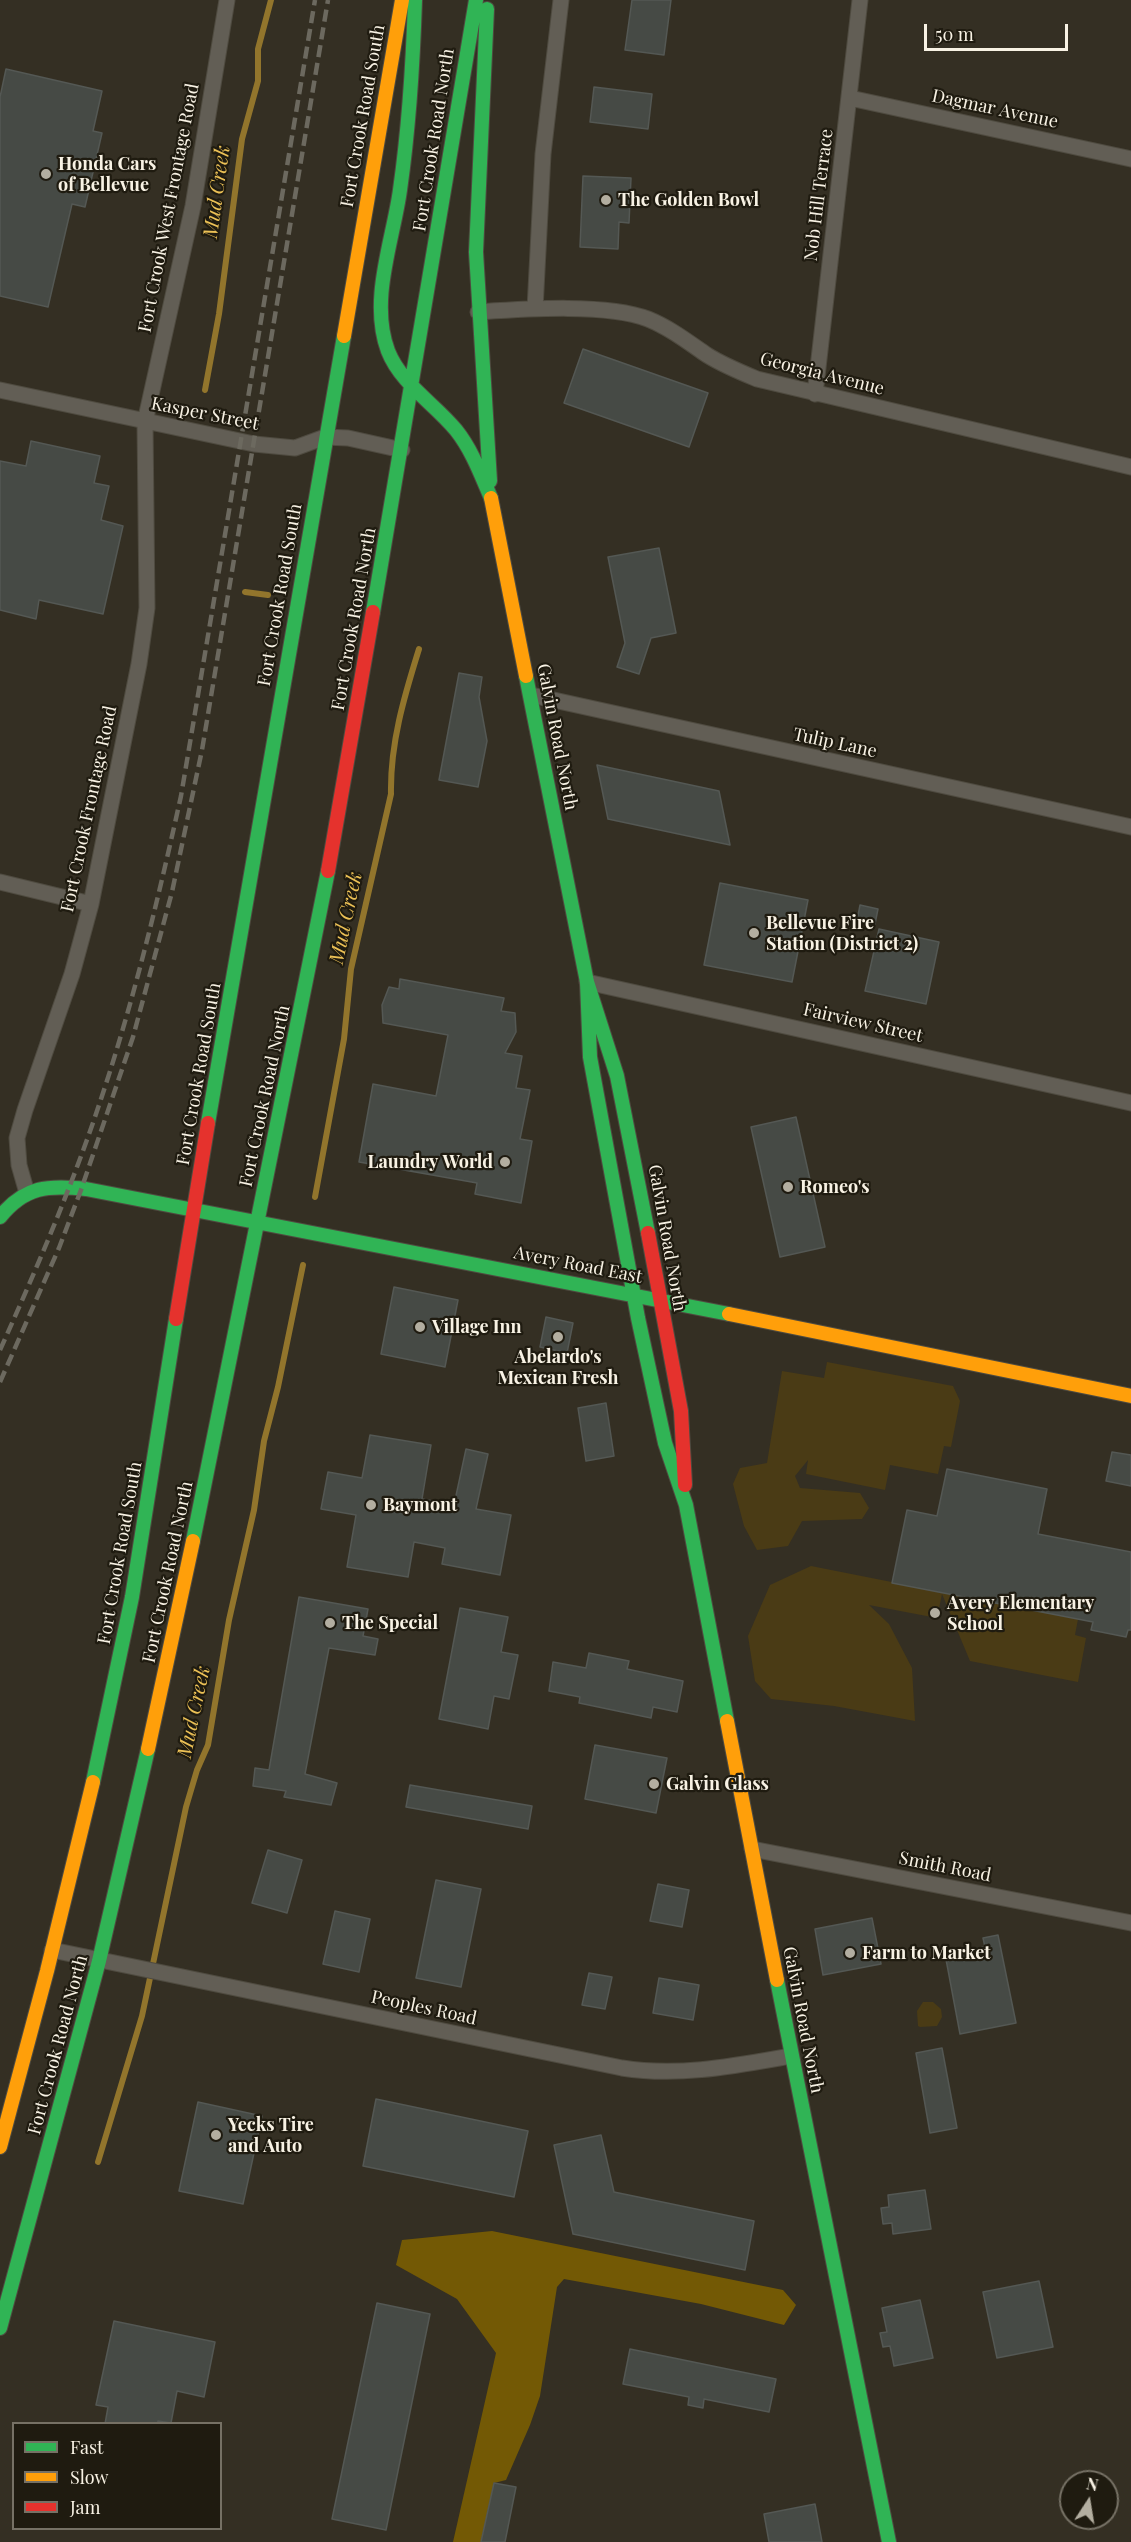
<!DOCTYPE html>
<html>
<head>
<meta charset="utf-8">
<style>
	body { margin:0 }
	#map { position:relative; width:1131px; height:2542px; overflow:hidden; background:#342f23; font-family:"Playfair Display",serif }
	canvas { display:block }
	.legend { position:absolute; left:12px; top:2422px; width:210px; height:108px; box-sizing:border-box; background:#1f1b10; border:2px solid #767165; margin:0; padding:8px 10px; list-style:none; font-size:18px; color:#f8f2e4 }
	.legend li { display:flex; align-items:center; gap:12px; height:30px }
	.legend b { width:30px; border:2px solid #767165 }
	.north { position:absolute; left:1059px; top:2470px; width:60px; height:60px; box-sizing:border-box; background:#1f1b10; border:2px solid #767165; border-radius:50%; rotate:12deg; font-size:16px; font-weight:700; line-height:24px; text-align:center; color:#f8f2e4 }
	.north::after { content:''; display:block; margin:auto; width:21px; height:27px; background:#b3aea0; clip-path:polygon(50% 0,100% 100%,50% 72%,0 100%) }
	.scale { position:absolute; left:924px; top:24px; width:144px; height:27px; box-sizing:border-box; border:3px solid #f8f2e4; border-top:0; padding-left:8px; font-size:18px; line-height:21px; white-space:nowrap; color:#f8f2e4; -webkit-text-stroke:4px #1f1b10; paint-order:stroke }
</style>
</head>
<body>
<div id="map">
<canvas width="1131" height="2542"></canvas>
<ul class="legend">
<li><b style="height:8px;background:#30b455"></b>Fast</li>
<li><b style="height:8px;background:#ff9f0a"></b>Slow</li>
<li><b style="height:8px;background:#e5322d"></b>Jam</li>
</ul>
<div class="north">N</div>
<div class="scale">50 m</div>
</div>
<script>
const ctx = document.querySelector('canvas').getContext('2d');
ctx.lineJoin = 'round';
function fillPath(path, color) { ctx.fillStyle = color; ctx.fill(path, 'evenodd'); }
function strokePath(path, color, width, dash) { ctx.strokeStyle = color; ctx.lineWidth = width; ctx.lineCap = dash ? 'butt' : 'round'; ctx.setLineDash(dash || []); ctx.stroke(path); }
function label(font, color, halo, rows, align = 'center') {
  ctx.font = font + ' "Playfair Display",serif'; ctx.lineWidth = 4.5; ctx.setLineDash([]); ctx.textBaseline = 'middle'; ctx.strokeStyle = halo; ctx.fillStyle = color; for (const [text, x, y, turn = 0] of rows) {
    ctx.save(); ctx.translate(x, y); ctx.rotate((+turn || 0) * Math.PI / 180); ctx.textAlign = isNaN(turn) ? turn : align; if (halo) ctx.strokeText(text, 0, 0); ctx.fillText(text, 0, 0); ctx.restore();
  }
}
const green = new Path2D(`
	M 827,1362 L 953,1386 L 960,1401 L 951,1447 L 944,1446 L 938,1474 L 890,1465 L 885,1490 L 806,1474 L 808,1460 L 795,1476 L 800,1488 L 860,1493 L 869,1508 L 862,1519 L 802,1521 L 788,1546 L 757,1550 L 744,1526 L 733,1484 L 740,1468 L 767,1463 L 782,1371 L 824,1378 Z
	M 811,1566 L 1078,1619 L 1075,1635 L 1086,1638 L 1078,1682 L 970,1661 L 942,1594 L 937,1618 L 869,1605 L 889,1624 L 912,1668 L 915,1721 L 834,1706 L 771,1699 L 755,1681 L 748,1636 L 770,1585 Z
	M 923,2002 L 933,2002 L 941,2009 L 942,2017 L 937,2026 L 920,2027 L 918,2026 L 917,2011 Z`);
const forest = new Path2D(`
	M 492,2231 L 783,2290 L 796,2305 L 784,2325 L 701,2304 L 564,2279 L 557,2287 L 540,2396 L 530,2425 L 506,2480 L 494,2483 L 481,2542 L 453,2542 L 496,2353 L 457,2299 L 396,2265 L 402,2240 Z`);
const stream = new Path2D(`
	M 205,390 L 219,314 L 242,139 L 258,81 L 258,49 L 271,0
	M 245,592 L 268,595
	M 315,1197 L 344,1039 L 351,969 L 391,794 C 390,744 404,697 419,649
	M 98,2162 L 142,2016 L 186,1807 L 197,1770 L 208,1745 L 229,1620 L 254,1510 L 264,1441 L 278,1387 L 303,1265`);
const building = new Path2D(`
	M 632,0 L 671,0 L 664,55 L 625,50 Z
	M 6,69 L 102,91 L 93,131 L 102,133 L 85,207 L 72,204 L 48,307 L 0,296 L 0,97 Z
	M 594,87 L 652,94 L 648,129 L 590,122 Z
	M 583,176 L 631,178 L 629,223 L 619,222 L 618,249 L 580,247 Z
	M 583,349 L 708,393 L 689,447 L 564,403 Z
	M 31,441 L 100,456 L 94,483 L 109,486 L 101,520 L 123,526 L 103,614 L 39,600 L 36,619 L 0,610 L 0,461 L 26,466 Z
	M 659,548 L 676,633 L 651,638 L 639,674 L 617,667 L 625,643 L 608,557 Z
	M 459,673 L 482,677 L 479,697 L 487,741 L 478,787 L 439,780 Z
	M 597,765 L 719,791 L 730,845 L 608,819 Z
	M 720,883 L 808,900 L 792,982 L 704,965 Z
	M 860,905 L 878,909 L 875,924 L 857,921 Z
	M 879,929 L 939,942 L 926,1004 L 865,991 Z
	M 400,979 L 504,998 L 501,1011 L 515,1013 L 516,1032 L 505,1053 L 522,1056 L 516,1088 L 530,1090 L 520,1139 L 532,1141 L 521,1203 L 475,1194 L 477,1183 L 359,1162 L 373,1084 L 436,1096 L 448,1035 L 383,1023 L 382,1005 L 389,987 L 399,989 Z
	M 796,1117 L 825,1247 L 780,1257 L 751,1127 Z
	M 394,1287 L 458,1300 L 445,1367 L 381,1354 Z
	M 546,1317 L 573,1323 L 567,1353 L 540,1347 Z
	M 606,1403 L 614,1456 L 586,1461 L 578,1408 Z
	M 370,1435 L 431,1445 L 422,1499 L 454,1505 L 466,1449 L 488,1454 L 476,1509 L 511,1515 L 500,1575 L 442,1564 L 445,1548 L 414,1542 L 408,1577 L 347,1567 L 356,1515 L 321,1509 L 328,1472 L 362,1478 Z
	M 1112,1452 L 1131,1455 L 1131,1486 L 1106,1481 Z
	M 947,1469 L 1047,1489 L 1038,1534 L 1131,1552 L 1131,1630 L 1128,1630 L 1126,1637 L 1091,1630 L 1093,1622 L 892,1583 L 907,1510 L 937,1516 Z
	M 299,1597 L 368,1609 L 363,1636 L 378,1639 L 375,1655 L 329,1648 L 305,1774 L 337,1783 L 331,1805 L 284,1797 L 286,1791 L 253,1786 L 255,1768 L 269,1770 Z
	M 460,1608 L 508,1617 L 501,1652 L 518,1655 L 509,1699 L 494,1696 L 488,1729 L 439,1719 Z
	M 589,1653 L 629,1661 L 627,1669 L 683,1681 L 677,1712 L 653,1707 L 651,1718 L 579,1703 L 580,1697 L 549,1691 L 553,1662 L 586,1668 Z
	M 595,1745 L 667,1758 L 656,1813 L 585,1799 Z
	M 410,1785 L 532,1806 L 528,1829 L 406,1807 Z
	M 268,1850 L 302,1860 L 287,1913 L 252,1903 Z
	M 436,1880 L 481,1889 L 461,1987 L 416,1978 Z
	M 658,1884 L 689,1890 L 682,1927 L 650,1921 Z
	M 335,1911 L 370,1919 L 359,1972 L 323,1964 Z
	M 872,1918 L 881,1964 L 823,1975 L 815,1929 Z
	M 998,1935 L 1016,2023 L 960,2034 L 945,1954 L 985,1947 L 983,1938 Z
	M 589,1973 L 612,1977 L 605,2009 L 582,2005 Z
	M 659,1978 L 699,1985 L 693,2020 L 653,2013 Z
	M 942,2048 L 957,2128 L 930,2133 L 916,2053 Z
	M 376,2099 L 528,2131 L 514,2197 L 363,2166 Z
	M 198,2102 L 262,2116 L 243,2204 L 179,2191 Z
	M 601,2135 L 614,2192 L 754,2221 L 745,2270 L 573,2234 L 554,2145 Z
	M 925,2190 L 931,2229 L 893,2234 L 892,2223 L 883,2224 L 881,2208 L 889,2207 L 888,2195 Z
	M 1039,2281 L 1053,2347 L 997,2358 L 983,2292 Z
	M 920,2300 L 933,2358 L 894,2366 L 890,2346 L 883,2347 L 880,2333 L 887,2332 L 882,2308 Z
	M 377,2303 L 430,2314 L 386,2530 L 332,2519 Z
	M 114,2321 L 215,2342 L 204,2397 L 177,2391 L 171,2423 L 158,2421 L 157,2424 L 105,2424 L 108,2407 L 96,2405 Z
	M 630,2349 L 776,2379 L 769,2412 L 704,2399 L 703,2408 L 688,2405 L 689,2397 L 623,2384 Z
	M 494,2483 L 516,2487 L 505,2542 L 481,2542 Z
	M 815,2504 L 822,2542 L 769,2542 L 764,2514 Z`);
const street = new Path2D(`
	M 850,98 L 1131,159
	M 535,309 L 543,154 L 561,0
	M 478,312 C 524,309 607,303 648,319 C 670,328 688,342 707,355 C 723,365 740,372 757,379 L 1131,467
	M 0,390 L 254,444 L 295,448 L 325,437 L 348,438 L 402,450
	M 815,394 L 860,0
	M 531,695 L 1131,827
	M 0,882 L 91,904
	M 587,982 L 1131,1103
	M 27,1193 L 19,1165 L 17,1138 L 25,1110 L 72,974 L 91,904 L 139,664 L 147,608 L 145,422 L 193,206 L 227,0
	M 752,1849 L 1131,1923
	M 52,1950 L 622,2068 C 679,2077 734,2066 791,2056`);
const fast = new Path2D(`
	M 415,0 C 413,63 409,127 400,190 C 393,241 369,300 388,351 C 401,384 434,403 456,430 C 472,450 481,475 491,498
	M 487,9 L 476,252 L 490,481
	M 373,612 L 476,0
	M 526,676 L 587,982 L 617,1076 L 648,1233
	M 587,982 L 590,1057 L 638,1318 L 665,1443 L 686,1505 L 727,1721
	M 208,1123 L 344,336
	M 0,1217 C 25,1186 48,1185 86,1189 L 729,1314
	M 193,1541 L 328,871
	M 93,1782 L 132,1597 L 176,1319
	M 777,1980 L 889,2542
	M 0,2328 L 99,1961 L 148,1749`);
const slow = new Path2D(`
	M 344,336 L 402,0
	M 491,498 L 526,676
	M 729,1314 L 1131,1396
	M 727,1721 L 777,1980
	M 148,1749 L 193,1541
	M 0,2147 L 47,1971 L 93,1782`);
const jam = new Path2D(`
	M 328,871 L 373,612
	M 648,1233 L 681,1411 L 685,1485
	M 176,1319 L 208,1123`);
const rail = new Path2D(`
	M 0,1350 C 36,1270 71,1189 99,1105 C 133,1004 158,900 181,796 L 315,0
	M 0,1382 L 59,1248 L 81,1190 L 133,1037 L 172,892 L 202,750 L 328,0`);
const markers = [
	[46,174,6,"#b3aea0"],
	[606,200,6,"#b3aea0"],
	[754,933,6,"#b3aea0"],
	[505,1162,6,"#b3aea0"],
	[788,1187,6,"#b3aea0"],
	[420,1327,6,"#b3aea0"],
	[558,1337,6,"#b3aea0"],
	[371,1505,6,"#b3aea0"],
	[935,1613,6,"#b3aea0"],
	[330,1623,6,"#b3aea0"],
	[654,1784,6,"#b3aea0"],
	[850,1953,6,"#b3aea0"],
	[216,2135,6,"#b3aea0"]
];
const streetNames = [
	["Dagmar Avenue",995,109,12],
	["Fort Crook Road South",363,116,-80],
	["Fort Crook Road North",434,140,-81],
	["Nob Hill Terrace",819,195,-83],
	["Fort Crook West Frontage Road",169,208,-79],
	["Georgia Avenue",822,374,14],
	["Kasper Street",205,414,11],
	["Fort Crook Road South",280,595,-80],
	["Fort Crook Road North",354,619,-80],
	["Galvin Road North",557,737,79],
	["Tulip Lane",835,743,12],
	["Fort Crook Frontage Road",89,809,-78],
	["Fairview Street",863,1023,13],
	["Fort Crook Road South",199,1074,-80],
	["Fort Crook Road North",265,1096,-78],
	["Galvin Road North",667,1238,80],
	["Avery Road East",578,1265,11],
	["Fort Crook Road South",120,1553,-80],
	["Fort Crook Road North",168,1572,-78],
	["Smith Road",945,1867,11],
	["Peoples Road",424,2008,12],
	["Galvin Road North",803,2020,79],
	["Fort Crook Road North",58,2045,-75]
];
const poiNames = [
	["Honda Cars",58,164],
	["of Bellevue",58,185],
	["The Golden Bowl",618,200],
	["Bellevue Fire",766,923],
	["Station (District 2)",766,944],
	["Laundry World",493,1162,"right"],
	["Romeo's",800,1187],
	["Village Inn",432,1327],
	["Abelardo's",558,1357,"center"],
	["Mexican Fresh",558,1378,"center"],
	["Baymont",383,1505],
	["Avery Elementary",947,1603],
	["School",947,1624],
	["The Special",342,1623],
	["Galvin Glass",666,1784],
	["Farm to Market",862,1953],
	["Yecks Tire",228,2125],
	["and Auto",228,2146]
];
const waterNames = [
	["Mud Creek",217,192,-82],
	["Mud Creek",346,918,-78],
	["Mud Creek",194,1712,-78]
];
fillPath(green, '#4a3b15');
fillPath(forest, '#735905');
strokePath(stream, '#92752c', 6);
fillPath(building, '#464a45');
strokePath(building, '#545854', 1.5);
strokePath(street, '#4f4b40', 17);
strokePath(fast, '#4f4b40', 16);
strokePath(slow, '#4f4b40', 16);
strokePath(jam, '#4f4b40', 16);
strokePath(street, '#625e55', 15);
strokePath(fast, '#30b455', 14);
strokePath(slow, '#ff9f0a', 14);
strokePath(jam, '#e5322d', 14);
strokePath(rail, '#6c695f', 4.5, [12, 6]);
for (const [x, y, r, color] of markers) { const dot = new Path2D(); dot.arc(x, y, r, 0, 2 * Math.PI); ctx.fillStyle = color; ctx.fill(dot); strokePath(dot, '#1f1b10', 2); }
label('18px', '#f8f2e4', '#1f1b10', streetNames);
label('bold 18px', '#f8f2e4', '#1f1b10', poiNames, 'left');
label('italic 20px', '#ecc156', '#1f1b10', waterNames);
</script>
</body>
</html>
